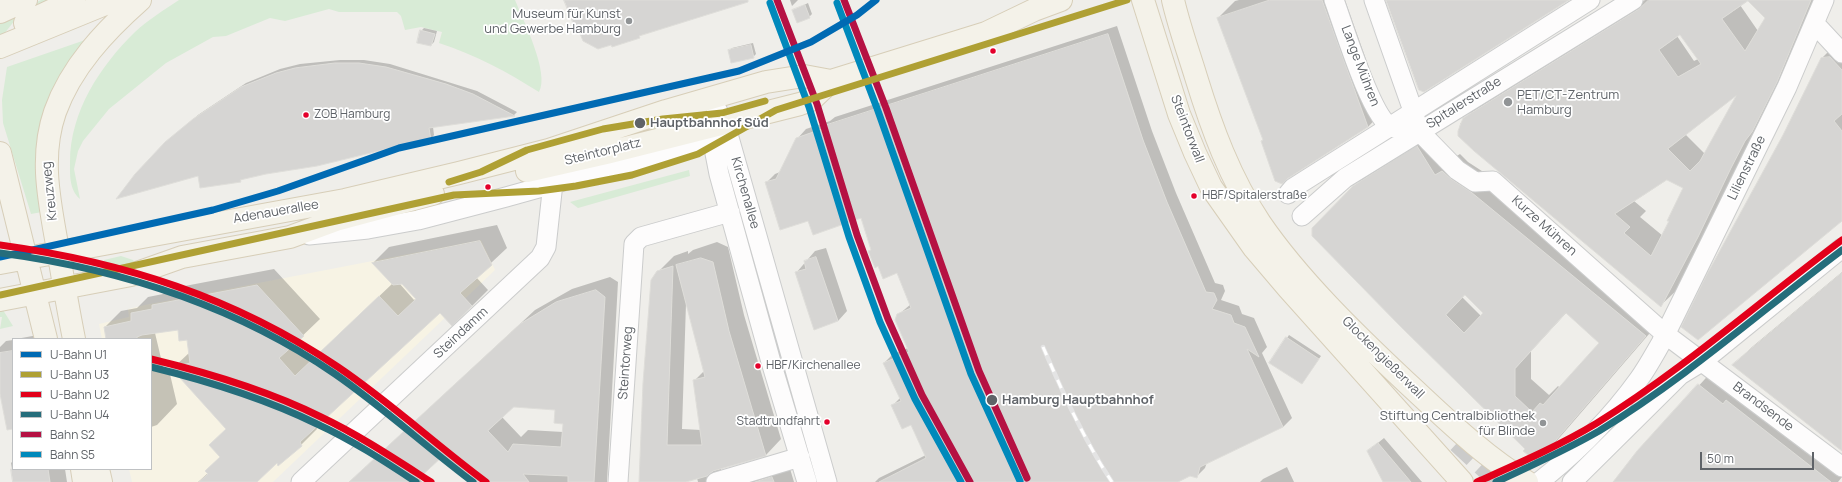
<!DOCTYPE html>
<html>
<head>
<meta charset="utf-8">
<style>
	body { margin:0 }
	#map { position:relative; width:1842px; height:482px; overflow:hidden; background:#efeeea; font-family:Manrope,sans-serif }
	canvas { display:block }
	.legend { position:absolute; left:12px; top:338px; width:140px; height:132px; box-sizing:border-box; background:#fff; border:1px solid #bfc1c3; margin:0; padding:5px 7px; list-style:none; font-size:12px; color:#5f6368 }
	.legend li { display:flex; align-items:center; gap:8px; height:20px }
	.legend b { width:20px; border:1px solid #bfc1c3 }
	.scale { position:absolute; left:1700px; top:452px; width:114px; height:18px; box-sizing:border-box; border:2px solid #5f6368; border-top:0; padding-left:5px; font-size:12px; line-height:14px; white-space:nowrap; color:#5f6368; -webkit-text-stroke:3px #fff; paint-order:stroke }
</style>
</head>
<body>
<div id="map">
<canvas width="1842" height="482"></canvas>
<ul class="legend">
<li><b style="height:5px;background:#006ab3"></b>U-Bahn U1</li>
<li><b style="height:5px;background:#afa034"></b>U-Bahn U3</li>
<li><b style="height:5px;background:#e2001a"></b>U-Bahn U2</li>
<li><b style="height:5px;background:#256d7b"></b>U-Bahn U4</li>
<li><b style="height:5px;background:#b51143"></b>Bahn S2</li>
<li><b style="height:5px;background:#0089bb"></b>Bahn S5</li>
</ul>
<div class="scale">50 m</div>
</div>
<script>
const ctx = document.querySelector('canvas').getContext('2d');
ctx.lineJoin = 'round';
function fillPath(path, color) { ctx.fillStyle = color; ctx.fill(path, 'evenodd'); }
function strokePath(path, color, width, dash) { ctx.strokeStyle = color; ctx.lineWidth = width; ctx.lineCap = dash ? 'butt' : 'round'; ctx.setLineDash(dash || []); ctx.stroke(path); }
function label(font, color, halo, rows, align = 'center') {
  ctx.font = font + ' Manrope,sans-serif'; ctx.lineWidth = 3.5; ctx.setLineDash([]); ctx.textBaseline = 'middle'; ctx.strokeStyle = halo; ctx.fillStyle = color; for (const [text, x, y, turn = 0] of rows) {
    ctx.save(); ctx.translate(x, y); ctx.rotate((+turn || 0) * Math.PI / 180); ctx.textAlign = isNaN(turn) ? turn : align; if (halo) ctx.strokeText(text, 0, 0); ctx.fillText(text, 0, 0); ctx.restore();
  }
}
const commercial = new Path2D(`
	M 481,240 L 495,270 L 273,482 L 132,482 L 129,469 L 151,469 L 151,339 L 102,339 L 99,324 L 129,317 L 128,309 L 145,305 Z`);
const green = new Path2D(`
	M 41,0 L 52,0 L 19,15 L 0,39 L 0,20 Z
	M 179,0 L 515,0 C 523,20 550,73 539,92 C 507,72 476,55 439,43 L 442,32 L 421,27 L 405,30 L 401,16 L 397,12 L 339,12 L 329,9 L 285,21 L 270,18 L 226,36 L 213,37 L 166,63 L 109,109 L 83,141 L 78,151 L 74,169 L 80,199 C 69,190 70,174 70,162 C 70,112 100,66 135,32 C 148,20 164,10 179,0 Z
	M 88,39 L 66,66 L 42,212 L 31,214 L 3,123 L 2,100 L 7,67 Z
	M 688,117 L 696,120 L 580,148 L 680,118 Z
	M 689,170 L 690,176 L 578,208 L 570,202 Z
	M 121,256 L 133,260 L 136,265 L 106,271 L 104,260 Z
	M 3,310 L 13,326 L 0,329 L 2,317 L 0,317 L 0,311 Z`);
const shadow = new Path2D(`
	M 790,0 L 798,0 L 792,6 Z
	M 1239,0 L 1345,0 L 1384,110 L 1368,127 L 1264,140 L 1218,18 L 1235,1 Z
	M 1645,0 L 1747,0 L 1740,5 L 1758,31 L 1766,18 L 1749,0 L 1820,0 L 1678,289 L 1661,305 L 1459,136 L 1460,124 L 1480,102 ZM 1680,33 L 1698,59 L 1694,61 L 1677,36 ZM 1739,92 L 1705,154 L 1685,134 ZM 1667,179 L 1684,188 L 1663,236 L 1640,217 L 1646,211 L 1634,201 Z
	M 808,3 L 812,14 L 809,17 L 794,10 Z
	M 1117,26 L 1152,131 L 1176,193 L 1215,283 L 1223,285 L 1225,291 L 1221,300 L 1239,306 L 1242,314 L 1254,318 L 1267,347 L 1262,353 L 1292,418 L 1283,427 L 1207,462 L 1205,468 L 1196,477 L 1190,475 L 1176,482 L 875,482 L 879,478 L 926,455 L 912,424 L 892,406 L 901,397 L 884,363 L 893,354 L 908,348 L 898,315 L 911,304 L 898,272 L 879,265 L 870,251 L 872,249 L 862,217 L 809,220 L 766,183 L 775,174 L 780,172 L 797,139 L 806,129 L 830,121 L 835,117 Z
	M 424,28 L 437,31 L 434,42 L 431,45 L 421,31 Z
	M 1838,42 L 1842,42 L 1842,220 L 1784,135 L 1822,58 Z
	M 753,43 L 756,54 L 753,57 L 729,51 L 732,48 Z
	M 340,60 L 364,60 L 390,64 L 477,91 L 517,112 L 514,115 L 433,127 L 434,135 L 431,139 L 413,143 L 410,146 L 392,147 L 244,178 L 240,181 L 199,175 L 158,152 L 198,115 L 246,83 L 280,69 L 300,64 Z
	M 1434,130 L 1452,159 L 1460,154 L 1468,162 L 1488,175 L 1662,319 L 1554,444 L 1537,461 L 1313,228 L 1372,169 ZM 1465,294 L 1485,313 L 1481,316 L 1462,297 ZM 1567,312 L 1601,343 L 1560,388 L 1558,386 L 1549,395 L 1531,379 L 1531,351 Z
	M 497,225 L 507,248 L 476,277 L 488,290 L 472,306 L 440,311 L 316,425 L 317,429 L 301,445 L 277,461 L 255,482 L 198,482 L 208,473 L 206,471 L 221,456 L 227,428 L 173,368 L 190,352 L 188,339 L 178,329 L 155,333 L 164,371 L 169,370 L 177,404 L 157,425 L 151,427 L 151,339 L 107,339 L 105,327 L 121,311 L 137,308 L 148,297 L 163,294 L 169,289 L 274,269 L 320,319 L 296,342 L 312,360 L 392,284 L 373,263 L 389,247 ZM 402,282 L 417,298 L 414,300 L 399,283 Z
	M 717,242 L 728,247 L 744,315 L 781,439 L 766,455 L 721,468 L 721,470 L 729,477 L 788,462 L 794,482 L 698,482 L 697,478 L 683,482 L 640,482 L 658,272 L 674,256 L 688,251 L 688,254 L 693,250 ZM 686,303 L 705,370 L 694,381 L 701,430 L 682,429 Z
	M 826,248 L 847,311 L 838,321 L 796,273 L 815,251 Z
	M 1842,272 L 1842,450 L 1734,365 L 1752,347 Z
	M 610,277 L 618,282 L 607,482 L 471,482 L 444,453 L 418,477 L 422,482 L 350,482 L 535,310 L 572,289 ZM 514,406 L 556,409 L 564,423 L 563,432 L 528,430 L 521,437 L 502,417 Z
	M 38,335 L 39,339 L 16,339 Z
	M 1289,335 L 1321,356 L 1302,383 L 1287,338 Z
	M 13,340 L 13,429 L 10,416 L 0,392 L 0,347 L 6,341 Z
	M 1716,367 L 1842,461 L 1842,477 L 1838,482 L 1615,482 L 1638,452 Z
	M 1384,438 L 1422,482 L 1384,482 L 1368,451 Z
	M 13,461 L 13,469 L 65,469 L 67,482 L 14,482 L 11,463 Z
	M 1287,467 L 1294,482 L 1260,482 L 1263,479 Z`);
const building = new Path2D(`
	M 564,0 L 748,0 L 748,2 L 639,36 L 640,38 L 612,47 L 611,45 L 598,49 L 583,41 L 577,26 L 575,27 Z
	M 1270,0 L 1322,0 L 1368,127 L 1287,179 L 1282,184 L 1275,181 L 1261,141 L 1263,140 L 1217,18 Z
	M 1386,0 L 1569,0 L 1424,92 L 1419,90 Z
	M 1649,0 L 1811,0 L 1777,82 L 1752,132 L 1745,141 L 1731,168 L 1698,237 L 1661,307 L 1474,151 L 1458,136 L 1458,131 L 1463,118 L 1639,9 ZM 1748,1 L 1765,18 L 1745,51 L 1722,19 ZM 1680,35 L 1701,64 L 1678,77 L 1659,50 ZM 1736,96 L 1700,161 L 1690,171 L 1668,149 ZM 1667,180 L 1683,188 L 1667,221 L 1669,221 L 1651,256 L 1624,233 L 1630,227 L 1615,214 Z
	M 805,5 L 810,18 L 797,23 L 792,10 Z
	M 420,30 L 435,34 L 431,46 L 417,43 Z
	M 1108,34 L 1143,140 L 1167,202 L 1206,292 L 1214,293 L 1217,300 L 1212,309 L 1231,315 L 1234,323 L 1245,327 L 1259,357 L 1247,349 L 1283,427 L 1200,467 L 1197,478 L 1190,476 L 1178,482 L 879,482 L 926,458 L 911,425 L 902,429 L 891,405 L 901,401 L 883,363 L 909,352 L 895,320 L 897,314 L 911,308 L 897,273 L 883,279 L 878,266 L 875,268 L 868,251 L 871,250 L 861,218 L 813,235 L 808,221 L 780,230 L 765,182 L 776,179 L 796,138 L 825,128 L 824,126 Z
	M 751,45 L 754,58 L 731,63 L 728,50 Z
	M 1830,57 L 1842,70 L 1842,114 L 1834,121 L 1842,131 L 1842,221 L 1698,340 L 1681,327 L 1706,276 L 1783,135 L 1821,58 Z
	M 335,63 L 359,63 L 386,67 L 446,84 L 473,94 L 515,116 L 429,128 L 431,140 L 410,144 L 411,146 L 392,151 L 391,148 L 317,166 L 266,174 L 240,180 L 241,182 L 200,188 L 198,176 L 116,199 L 135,174 L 165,142 L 193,119 L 241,87 L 276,73 L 295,68 Z
	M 1417,146 L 1435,175 L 1442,171 L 1451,179 L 1471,192 L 1646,336 L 1537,462 L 1523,451 L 1525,449 L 1400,326 L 1312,236 L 1312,228 L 1353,186 ZM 1465,295 L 1483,313 L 1464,333 L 1446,315 ZM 1566,313 L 1599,343 L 1543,405 L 1540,403 L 1532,412 L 1515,396 L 1515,369 Z
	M 480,241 L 492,265 L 460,293 L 472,306 L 452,326 L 440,313 L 300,442 L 302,446 L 278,466 L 277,463 L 257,482 L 199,482 L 208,474 L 205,471 L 220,457 L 209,445 L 226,429 L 171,368 L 190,363 L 187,340 L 179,341 L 178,330 L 142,335 L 137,337 L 137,339 L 106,339 L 104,327 L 131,321 L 131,313 L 152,309 L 152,305 L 257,285 L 304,336 L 279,358 L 295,376 L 379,296 L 398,316 L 416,299 L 402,284 L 393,285 L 372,263 Z
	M 816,257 L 838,321 L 814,330 L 795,272 L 806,269 L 804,261 Z
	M 701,258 L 713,262 L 729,331 L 766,456 L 713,471 L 707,476 L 686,482 L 639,482 L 643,383 L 651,280 L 657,271 L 673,266 L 667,445 L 702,445 L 693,380 L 705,377 L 676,265 Z
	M 1842,273 L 1842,451 L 1732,365 Z
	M 596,290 L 605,297 L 594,482 L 568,482 L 568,476 L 523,474 L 529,482 L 470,482 L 444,455 L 415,482 L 349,482 L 520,324 L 556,302 ZM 514,407 L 555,410 L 554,423 L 563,424 L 561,447 L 513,444 L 508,452 L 488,431 Z
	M 1286,337 L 1319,359 L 1302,384 L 1269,363 Z
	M 13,351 L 13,429 L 7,430 L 0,394 L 0,353 Z
	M 1698,384 L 1723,404 L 1726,400 L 1831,482 L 1613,482 L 1637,451 Z
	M 1378,443 L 1411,482 L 1383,482 L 1367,451 Z
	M 11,469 L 48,469 L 50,482 L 13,482 Z
	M 772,477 L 774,482 L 755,482 Z`);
const majorTunnel = new Path2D(`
	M 1458,442 L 1501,482`);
const minor = new Path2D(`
	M 1334,0 C 1343,24 1371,117 1391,127 C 1394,128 1400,128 1403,129
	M 1374,0 L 1411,105 L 1419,131 L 1457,170 L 1475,182 L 1493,181 L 1665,334 L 1842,467
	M 1815,24 L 1842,53
	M 711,98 L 726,127 L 827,482
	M 710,128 L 719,174 L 771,362 L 807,482
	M 1288,194 L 1293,188 L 1590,0
	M 1302,216 L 1345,178 L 1633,0
	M 309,235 L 368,229 L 418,220 L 506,197 L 711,140
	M 301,482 L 540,258 L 546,247 L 553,183 L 550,151
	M 618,482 L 634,244 L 641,237 L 730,212
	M 716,482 L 800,457
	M 1539,482 C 1576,453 1611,418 1639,379 C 1647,368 1654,355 1661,343 L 1787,87 L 1824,0
	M 1572,482 L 1680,375 L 1703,361 L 1842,248`);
const major = new Path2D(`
	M 1143,0 L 1179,114 L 1195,153 L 1211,187 L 1254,248 L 1288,288 L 1462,482
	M 1173,0 C 1179,26 1188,51 1196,77 C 1212,129 1230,178 1260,223 C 1299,280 1356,335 1406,382 C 1444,417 1483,456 1527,482
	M 0,12 L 26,0
	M 25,23 L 74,0
	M 0,47 L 115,0
	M 0,153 L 46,339
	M 527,171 L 606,153 L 800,104 L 811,100 L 831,81
	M 0,263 L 345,200 L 459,173 L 549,150 L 666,111 L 766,82 L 804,76 L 831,81 L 986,33 L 1034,10 L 1061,0
	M 0,300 L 131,275 L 182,257 L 290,237 L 336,220 L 433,194
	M 74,339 C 68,309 63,279 58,250 C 50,204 39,158 55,112 C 71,67 105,31 140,0
	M 82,469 L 84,482
	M 98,469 L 101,482`);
const tram = new Path2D(`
	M 1027,478 L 1029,482`);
const rail = new Path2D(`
	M 1043,347 C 1063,393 1084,440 1112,482`);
const rail1 = new Path2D(`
	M 777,0 L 817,104 L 857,235 L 888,319 L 922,395 L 970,482
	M 844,0 L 886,108 L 979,371 L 1027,478`);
const rail2 = new Path2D(`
	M 770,3 L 809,107 L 849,237 L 880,322 L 915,399 L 961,482
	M 837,3 L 878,111 L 971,374 L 1020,481`);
const metro1 = new Path2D(`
	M 0,257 L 213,210 L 278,191 L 399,148 L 739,71 L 811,42 L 857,15 L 876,0`);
const metro2 = new Path2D(`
	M 449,182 L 481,172 L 527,150 L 603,129 L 663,119 L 722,113 L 765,101
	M 0,295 L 454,195 L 539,191 L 576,186 L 632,175 L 698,154 L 776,110 L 1127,0`);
const metro3 = new Path2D(`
	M 0,245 C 123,262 234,297 338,367 C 390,402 436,445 486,482
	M 151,359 C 209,373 267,390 321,417 C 359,435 395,459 431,482
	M 1477,482 C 1517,464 1559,446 1597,423 C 1684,369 1760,301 1842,240`);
const metro4 = new Path2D(`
	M 0,253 C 120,269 234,305 335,374 C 383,407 426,447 473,482
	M 151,367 C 208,381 264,398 317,424 C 352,440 384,461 416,482
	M 1496,482 C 1531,466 1566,450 1599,431 C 1686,378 1761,311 1842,250`);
const markers = [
	[629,21,4,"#919496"],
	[993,51,3.5,"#e4002b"],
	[1508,102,5,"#919496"],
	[306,115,3.5,"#e4002b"],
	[640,123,6,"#5f6368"],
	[488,187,3.5,"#e4002b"],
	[1194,196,3.5,"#e4002b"],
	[758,366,3.5,"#e4002b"],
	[992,400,6,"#5f6368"],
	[827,422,3.5,"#e4002b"],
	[1543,423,4,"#919496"]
];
const busNames = [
	["ZOB Hamburg",314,115],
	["HBF/Spitalerstraße",1202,196],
	["HBF/Kirchenallee",766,366],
	["Stadtrundfahrt",820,422,"right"]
];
const poiNames = [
	["Museum für Kunst",621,14],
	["und Gewerbe Hamburg",621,29],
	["PET/CT-Zentrum",1517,95,"left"],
	["Hamburg",1517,110,"left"],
	["Stiftung Centralbibliothek",1535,416],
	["für Blinde",1535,431]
];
const streetNames = [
	["Lange Mühren",1360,66,69],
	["Spitalerstraße",1464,103,-32],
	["Steintorwall",1187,129,69],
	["Steintorplatz",603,152,-14],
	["Lilienstraße",1747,168,-64],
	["Kreuzweg",50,191,-96],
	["Kirchenallee",745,193,74],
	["Adenauerallee",276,212,-10],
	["Kurze Mühren",1544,226,42],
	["Steindamm",461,333,-43],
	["Glockengießerwall",1383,358,45],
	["Steintorweg",626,363,-86],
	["Brandsende",1763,407,37]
];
const stopNames = [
	["Hauptbahnhof Süd",650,123],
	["Hamburg Hauptbahnhof",1002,400]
];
fillPath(commercial, '#f7f3e4');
fillPath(green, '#d8ebd6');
fillPath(shadow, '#0003');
fillPath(building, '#d6d5d3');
strokePath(building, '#deddd9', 1);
strokePath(majorTunnel, '#cbcbca', 22, [22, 11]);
strokePath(minor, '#cbcccc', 21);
strokePath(major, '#d7ceb8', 24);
strokePath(minor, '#fdfcfc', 19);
strokePath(major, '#f4f2e9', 22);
strokePath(tram, '#e4e4e4', 1);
strokePath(rail, '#e4e4e4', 4.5);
strokePath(rail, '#fff', 3, [9]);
strokePath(rail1, '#b51143', 7);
strokePath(rail2, '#0089bb', 7);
strokePath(metro1, '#006ab3', 7);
strokePath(metro2, '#afa034', 7);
strokePath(metro3, '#e2001a', 7);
strokePath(metro4, '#256d7b', 7);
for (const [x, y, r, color] of markers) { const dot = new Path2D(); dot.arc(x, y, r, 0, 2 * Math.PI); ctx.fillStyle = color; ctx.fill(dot); strokePath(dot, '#fff', 1.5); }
label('12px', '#5f6368', '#fff', busNames, 'left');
label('13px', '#5f6368', '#fff', poiNames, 'right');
label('13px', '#5f6368', '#fff', streetNames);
label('bold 13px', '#5f6368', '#fff', stopNames, 'left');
</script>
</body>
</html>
